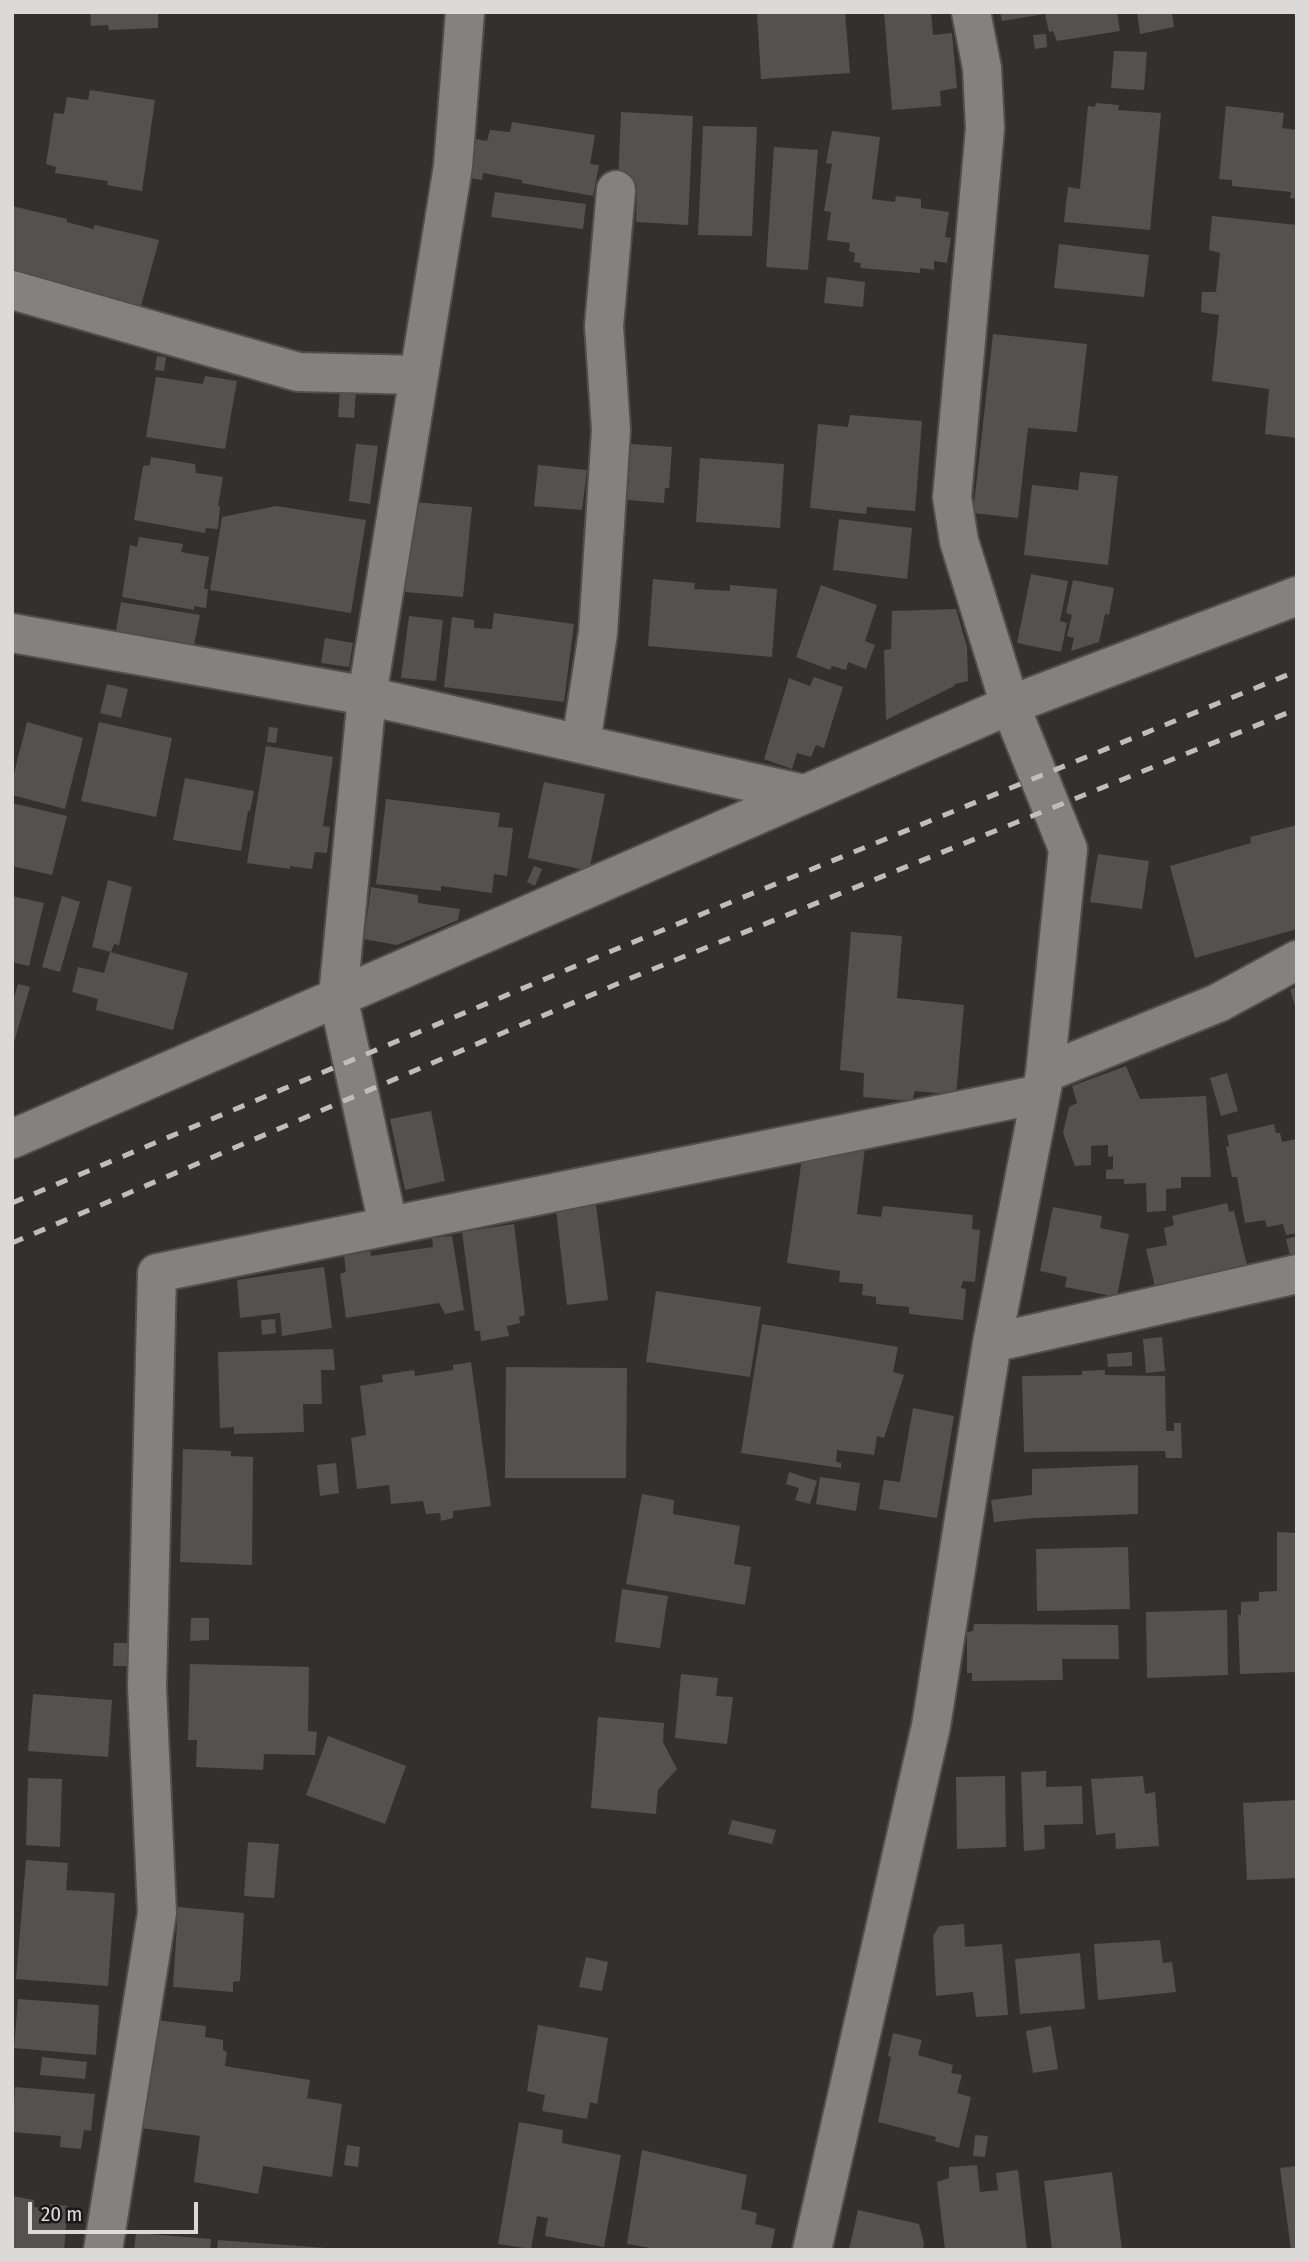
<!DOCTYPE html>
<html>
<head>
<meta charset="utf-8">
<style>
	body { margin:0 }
	#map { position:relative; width:1309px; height:2262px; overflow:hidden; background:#343030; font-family:"Fira Sans Condensed",sans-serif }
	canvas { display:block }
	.frame { position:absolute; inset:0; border:14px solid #dcd9d9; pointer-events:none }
	.scale { position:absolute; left:28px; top:2202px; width:170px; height:32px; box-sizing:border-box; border:4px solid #dcd9d9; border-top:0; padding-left:9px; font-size:21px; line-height:24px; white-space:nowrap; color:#dcd9d9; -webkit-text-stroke:5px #1a1919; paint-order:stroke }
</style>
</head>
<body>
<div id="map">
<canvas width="1309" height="2262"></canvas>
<div class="frame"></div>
<div class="scale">20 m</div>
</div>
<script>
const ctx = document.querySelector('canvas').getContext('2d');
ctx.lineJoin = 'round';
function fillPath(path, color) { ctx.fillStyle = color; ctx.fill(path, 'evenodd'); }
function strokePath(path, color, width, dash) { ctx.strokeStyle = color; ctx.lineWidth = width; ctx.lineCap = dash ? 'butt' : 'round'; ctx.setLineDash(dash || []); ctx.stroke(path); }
const building = new Path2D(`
	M 90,12 L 158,12 L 158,28 L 109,30 L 108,25 L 91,26 Z
	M 757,12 L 845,12 L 850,73 L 761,79 Z
	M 884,12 L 931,12 L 933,35 L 952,33 L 957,88 L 940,91 L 941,106 L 892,110 Z
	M 1000,12 L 1117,12 L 1120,31 L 1057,41 L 1053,31 L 1049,32 L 1045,14 L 1002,21 Z
	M 1137,12 L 1172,12 L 1174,27 L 1140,34 Z
	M 1046,34 L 1047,47 L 1035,49 L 1033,35 Z
	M 1114,51 L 1147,52 L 1144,90 L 1111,88 Z
	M 90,90 L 155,100 L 142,191 L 107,185 L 108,181 L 55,173 L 56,167 L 46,164 L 54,113 L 64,114 L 67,97 L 88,100 Z
	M 1096,103 L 1119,105 L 1118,110 L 1161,113 L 1150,230 L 1064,222 L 1068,187 L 1080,189 L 1088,106 L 1095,107 Z
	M 1226,106 L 1284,113 L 1282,128 L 1297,130 L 1297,199 L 1290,198 L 1291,192 L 1232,186 L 1232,180 L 1219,179 Z
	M 621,112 L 693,116 L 688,225 L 636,222 L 637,185 L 618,184 Z
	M 512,122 L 595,135 L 590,164 L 599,165 L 593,196 L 522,183 L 522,180 L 483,173 L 482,180 L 463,177 L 470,138 L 487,141 L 490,130 L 510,132 Z
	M 703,126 L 757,127 L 752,236 L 698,235 Z
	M 832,131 L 880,137 L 872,199 L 895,202 L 896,196 L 921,199 L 921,208 L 949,212 L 945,237 L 951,238 L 947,263 L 934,261 L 934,270 L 920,268 L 920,273 L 860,268 L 861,263 L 854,262 L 855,253 L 849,251 L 850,243 L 827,240 L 831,212 L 824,211 L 832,164 L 826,163 Z
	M 774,147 L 818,150 L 808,270 L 766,267 Z
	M 495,192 L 586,204 L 583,229 L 491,217 Z
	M 12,206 L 67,219 L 67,222 L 93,229 L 95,225 L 159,240 L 139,313 L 12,280 Z
	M 1212,216 L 1297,225 L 1297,438 L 1265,434 L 1269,389 L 1212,381 L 1219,315 L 1201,312 L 1202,292 L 1216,292 L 1220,253 L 1209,250 Z
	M 1059,244 L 1149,255 L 1144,297 L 1054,288 Z
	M 827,277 L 865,282 L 863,307 L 824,303 Z
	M 993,334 L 1087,344 L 1077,432 L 1028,428 L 1018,518 L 973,513 Z
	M 157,356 L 166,357 L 164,371 L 155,370 Z
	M 205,376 L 237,381 L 225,449 L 146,437 L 156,377 L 203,384 Z
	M 340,390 L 356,391 L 354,418 L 338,417 Z
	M 850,415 L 922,421 L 915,511 L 867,507 L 866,514 L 810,508 L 818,424 L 848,427 Z
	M 356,444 L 378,446 L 370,504 L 349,501 Z
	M 631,444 L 672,447 L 669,488 L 665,488 L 664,503 L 627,500 Z
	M 151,457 L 195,464 L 196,473 L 223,477 L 218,506 L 220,506 L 218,529 L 206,528 L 205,533 L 134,520 L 143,466 L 150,465 Z
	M 700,458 L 784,464 L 780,528 L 696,522 Z
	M 538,465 L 587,470 L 582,510 L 534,506 Z
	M 1080,472 L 1118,476 L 1108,565 L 1024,555 L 1032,485 L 1078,490 Z
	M 414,502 L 472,507 L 463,597 L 405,592 Z
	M 276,506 L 366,520 L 351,613 L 210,590 L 222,517 Z
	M 839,519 L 912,528 L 907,579 L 833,570 Z
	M 139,537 L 183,544 L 181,552 L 209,557 L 204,589 L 208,589 L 206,608 L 194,606 L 194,610 L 122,597 L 130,545 L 137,547 Z
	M 1031,574 L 1068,581 L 1060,621 L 1067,623 L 1061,652 L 1017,643 Z
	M 653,579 L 695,583 L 694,589 L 730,591 L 730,585 L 777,589 L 772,657 L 648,646 Z
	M 1073,580 L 1114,588 L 1109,615 L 1105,614 L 1099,642 L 1071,651 L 1074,638 L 1067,636 L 1072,615 L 1066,613 Z
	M 821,585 L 877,605 L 865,641 L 875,645 L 866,669 L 848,662 L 846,670 L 832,666 L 830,670 L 796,657 Z
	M 121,602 L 200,615 L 192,655 L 114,642 Z
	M 956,609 L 967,647 L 968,681 L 955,684 L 954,686 L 886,720 L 884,650 L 891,649 L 892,611 Z
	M 494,613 L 574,624 L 564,702 L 444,687 L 452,617 L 474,620 L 474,628 L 492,629 Z
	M 409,616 L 443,620 L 436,681 L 401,678 Z
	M 325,638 L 353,643 L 349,667 L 321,663 Z
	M 814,677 L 843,687 L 824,748 L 816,745 L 811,757 L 797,753 L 792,769 L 764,759 L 789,678 L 810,686 Z
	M 107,684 L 128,689 L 121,718 L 100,713 Z
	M 27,722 L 83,738 L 65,809 L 12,795 L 12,781 Z
	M 99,722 L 172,738 L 156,817 L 81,801 Z
	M 269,727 L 278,728 L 276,743 L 267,742 Z
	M 266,746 L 333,757 L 323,826 L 330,827 L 327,853 L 315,852 L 312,869 L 290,866 L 290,869 L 247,863 Z
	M 185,778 L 254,791 L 250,811 L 248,811 L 241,851 L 173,840 Z
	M 544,782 L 605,794 L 589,871 L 528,858 Z
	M 386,799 L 500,813 L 498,827 L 513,828 L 507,876 L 494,874 L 492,893 L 441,886 L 441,891 L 376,884 Z
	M 12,803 L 67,816 L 52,875 L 12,866 Z
	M 1297,825 L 1297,929 L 1195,958 L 1170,866 L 1251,843 L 1250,837 Z
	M 1098,854 L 1149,861 L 1142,909 L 1090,902 Z
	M 534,866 L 542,869 L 535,886 L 527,882 Z
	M 108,880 L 132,887 L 119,945 L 114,944 L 111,952 L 92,947 Z
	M 371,887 L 418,895 L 418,903 L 460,909 L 458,920 L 397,945 L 364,939 Z
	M 12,896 L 44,903 L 29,966 L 12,962 Z
	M 62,896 L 80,902 L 60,972 L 42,967 Z
	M 851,932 L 902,936 L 897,998 L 964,1005 L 956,1095 L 915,1091 L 912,1101 L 863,1097 L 864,1073 L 840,1070 Z
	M 110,952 L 188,973 L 173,1030 L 96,1010 L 98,999 L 72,992 L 78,967 L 104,973 Z
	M 18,984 L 30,987 L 13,1046 L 12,1003 Z
	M 1297,986 L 1297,1009 L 1296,1009 L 1290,990 Z
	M 1126,1066 L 1140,1099 L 1206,1096 L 1211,1177 L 1181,1177 L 1181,1188 L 1166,1189 L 1166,1211 L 1147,1212 L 1146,1183 L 1124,1184 L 1124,1179 L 1106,1179 L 1106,1170 L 1113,1169 L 1113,1156 L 1108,1157 L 1108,1145 L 1091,1146 L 1091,1165 L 1075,1166 L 1063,1133 L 1069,1107 L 1077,1103 L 1072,1086 Z
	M 1227,1073 L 1238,1111 L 1221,1116 L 1210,1078 Z
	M 431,1111 L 445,1181 L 405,1190 L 390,1119 Z
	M 1274,1124 L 1276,1133 L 1280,1133 L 1282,1142 L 1297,1139 L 1297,1233 L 1286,1235 L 1283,1224 L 1267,1227 L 1265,1220 L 1245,1223 L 1237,1177 L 1232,1177 L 1226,1147 L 1229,1146 L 1227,1135 Z
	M 841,1145 L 865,1148 L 857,1214 L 881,1217 L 883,1206 L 973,1215 L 972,1229 L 980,1230 L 975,1282 L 963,1281 L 961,1288 L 966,1289 L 963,1320 L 909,1314 L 909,1307 L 876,1304 L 876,1297 L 862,1295 L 863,1284 L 839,1282 L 840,1271 L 787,1263 L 803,1151 L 839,1156 Z
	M 1227,1203 L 1229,1212 L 1234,1211 L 1249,1274 L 1155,1287 L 1146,1249 L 1167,1245 L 1164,1228 L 1174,1225 L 1172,1216 Z
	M 596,1205 L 608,1300 L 567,1305 L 556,1210 Z
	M 1053,1207 L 1102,1216 L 1100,1228 L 1129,1234 L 1117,1297 L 1065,1287 L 1067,1277 L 1040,1271 Z
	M 514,1224 L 525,1315 L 519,1317 L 520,1323 L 507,1326 L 509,1336 L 481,1341 L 480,1331 L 475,1331 L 462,1232 Z
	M 452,1236 L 464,1310 L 445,1314 L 439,1303 L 346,1318 L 340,1274 L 346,1272 L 344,1256 L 370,1251 L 371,1256 L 433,1247 L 432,1238 Z
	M 1297,1236 L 1297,1258 L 1291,1260 L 1286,1239 Z
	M 324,1267 L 332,1328 L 282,1336 L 280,1313 L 240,1318 L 237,1280 Z
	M 656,1291 L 761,1307 L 750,1377 L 646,1362 Z
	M 275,1319 L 276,1333 L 262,1335 L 261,1320 Z
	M 762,1324 L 898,1347 L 893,1372 L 904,1375 L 884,1438 L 877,1436 L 874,1455 L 837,1450 L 836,1462 L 841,1463 L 841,1468 L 741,1453 Z
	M 1162,1337 L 1165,1371 L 1146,1373 L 1143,1339 Z
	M 333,1349 L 335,1370 L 321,1370 L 322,1404 L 303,1404 L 304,1432 L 234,1434 L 234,1427 L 220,1428 L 218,1352 Z
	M 1132,1352 L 1132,1366 L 1108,1367 L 1107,1354 Z
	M 471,1362 L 491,1506 L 453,1511 L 453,1518 L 441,1521 L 440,1513 L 426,1514 L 423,1501 L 391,1504 L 389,1485 L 357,1489 L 351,1438 L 366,1435 L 360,1386 L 383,1382 L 382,1375 L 414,1370 L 415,1376 L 453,1370 L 453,1365 Z
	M 506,1367 L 627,1368 L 626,1478 L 505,1478 Z
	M 1105,1370 L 1105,1375 L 1165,1376 L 1166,1431 L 1174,1431 L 1174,1423 L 1181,1423 L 1182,1458 L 1166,1458 L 1165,1451 L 1024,1452 L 1022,1376 L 1082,1375 L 1082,1371 Z
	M 913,1408 L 954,1416 L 937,1518 L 879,1509 L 884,1480 L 900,1482 Z
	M 183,1449 L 231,1451 L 231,1456 L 253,1457 L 252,1565 L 180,1562 Z
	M 336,1463 L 339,1493 L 320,1496 L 317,1465 Z
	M 1138,1465 L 1138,1514 L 1034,1518 L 994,1522 L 991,1500 L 1032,1495 L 1032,1469 Z
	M 789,1472 L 817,1481 L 810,1504 L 795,1500 L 799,1488 L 786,1484 Z
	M 820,1477 L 860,1483 L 856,1511 L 816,1504 Z
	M 642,1494 L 674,1500 L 673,1514 L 740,1526 L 734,1564 L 751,1567 L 745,1605 L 626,1584 Z
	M 1277,1532 L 1297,1533 L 1297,1672 L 1240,1674 L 1238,1615 L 1241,1615 L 1241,1602 L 1259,1601 L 1259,1592 L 1277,1591 Z
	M 1128,1547 L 1130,1609 L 1037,1611 L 1036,1549 Z
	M 622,1589 L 668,1596 L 660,1648 L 615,1642 Z
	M 1227,1610 L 1228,1675 L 1147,1678 L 1146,1612 Z
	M 191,1618 L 209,1618 L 209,1640 L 190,1641 Z
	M 974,1624 L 1118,1625 L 1119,1659 L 1062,1659 L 1063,1680 L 972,1681 L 972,1673 L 967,1673 L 967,1632 L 973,1631 Z
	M 114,1643 L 136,1643 L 135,1666 L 113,1666 Z
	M 190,1664 L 309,1667 L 308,1731 L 317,1732 L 315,1755 L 264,1754 L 263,1770 L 196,1767 L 197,1740 L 188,1740 Z
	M 681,1674 L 718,1678 L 716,1696 L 733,1697 L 727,1744 L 675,1738 Z
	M 33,1694 L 112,1700 L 108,1757 L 28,1751 Z
	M 598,1717 L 664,1723 L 663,1742 L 677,1769 L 658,1790 L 656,1814 L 591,1808 Z
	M 328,1736 L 406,1766 L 385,1824 L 306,1795 Z
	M 1046,1771 L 1046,1787 L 1082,1786 L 1083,1824 L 1044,1825 L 1045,1849 L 1024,1851 L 1021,1772 Z
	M 1005,1776 L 1006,1847 L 957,1849 L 956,1777 Z
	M 1143,1776 L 1145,1794 L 1155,1792 L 1159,1846 L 1116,1849 L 1115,1833 L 1096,1835 L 1091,1779 Z
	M 28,1778 L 62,1779 L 60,1847 L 26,1845 Z
	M 1297,1800 L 1297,1878 L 1247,1880 L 1243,1803 Z
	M 732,1820 L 776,1830 L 772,1844 L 728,1834 Z
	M 248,1842 L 279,1844 L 274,1898 L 244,1896 Z
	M 26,1860 L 68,1863 L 66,1890 L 115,1893 L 108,1986 L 16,1979 Z
	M 178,1907 L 244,1913 L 240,1981 L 233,1982 L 233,1992 L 173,1987 Z
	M 964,1924 L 965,1947 L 1002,1944 L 1008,2015 L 976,2017 L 973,1992 L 936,1996 L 933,1936 L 939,1926 Z
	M 1160,1940 L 1163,1963 L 1172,1962 L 1176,1992 L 1098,2000 L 1094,1944 Z
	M 1080,1953 L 1085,2009 L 1020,2014 L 1015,1959 Z
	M 586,1957 L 608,1962 L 602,1991 L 579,1987 Z
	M 18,1999 L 99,2005 L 96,2055 L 14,2048 Z
	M 155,2020 L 206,2026 L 205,2037 L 223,2040 L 223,2050 L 227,2052 L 225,2066 L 310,2080 L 307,2098 L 342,2104 L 332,2177 L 263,2166 L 258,2194 L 194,2182 L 200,2136 L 141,2128 Z
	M 538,2025 L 608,2038 L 597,2104 L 590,2102 L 587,2119 L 542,2111 L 545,2095 L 527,2091 Z
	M 1051,2026 L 1058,2069 L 1033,2073 L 1026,2031 Z
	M 893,2033 L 922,2040 L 918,2055 L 953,2065 L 951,2073 L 962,2075 L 957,2093 L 971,2097 L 959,2148 L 935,2141 L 936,2137 L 878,2122 L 891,2057 L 888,2056 Z
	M 42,2057 L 87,2062 L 85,2079 L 40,2075 Z
	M 15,2087 L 95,2094 L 91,2131 L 84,2130 L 81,2149 L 60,2147 L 61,2136 L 12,2132 Z
	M 519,2122 L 563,2130 L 562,2143 L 621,2155 L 604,2247 L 545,2236 L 548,2218 L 537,2216 L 531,2249 L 498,2244 Z
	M 975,2135 L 988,2136 L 985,2157 L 973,2156 Z
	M 347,2145 L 360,2147 L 358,2167 L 344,2165 Z
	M 642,2150 L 747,2175 L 741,2209 L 757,2213 L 755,2224 L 775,2229 L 771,2250 L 650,2250 L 651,2248 L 627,2244 Z
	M 977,2165 L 980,2192 L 998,2190 L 996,2173 L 1018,2170 L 1027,2250 L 945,2250 L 937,2182 L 949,2178 L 949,2167 Z
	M 1297,2166 L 1297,2250 L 1291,2250 L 1280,2168 Z
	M 1112,2172 L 1122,2250 L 1052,2250 L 1044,2181 Z
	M 12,2196 L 34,2200 L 34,2207 L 49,2209 L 50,2204 L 68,2206 L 64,2250 L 12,2250 Z
	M 858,2210 L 919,2224 L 924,2243 L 923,2250 L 849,2250 Z
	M 136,2233 L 211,2239 L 210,2250 L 134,2250 Z
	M 218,2240 L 326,2248 L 326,2250 L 217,2250 Z`);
const minor = new Path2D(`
	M 12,290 L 298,372 L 419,375
	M 12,633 L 367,696 L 804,794
	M 581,743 L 598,633 L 611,430 L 604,326 L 616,190
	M 1045,1073 L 1218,1003 L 1297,960
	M 12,1139 L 1010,705 L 1297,596
	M 388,1225 L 338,996 L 367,696 L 453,166 L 465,12
	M 992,1343 L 1297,1274
	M 103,2250 L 157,1913 L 147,1687 L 157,1273 L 1040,1094
	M 812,2250 L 931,1726 L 992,1343 L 1045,1073 L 1068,849 L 1010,705 L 959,541 L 952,497 L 985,128 L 982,68 L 971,12`);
const rail = new Path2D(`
	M 12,1203 L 614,950 L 1297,671
	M 12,1243 L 631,978 L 1297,709`);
fillPath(building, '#555151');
strokePath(minor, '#514e4e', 42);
strokePath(minor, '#848180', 38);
strokePath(rail, '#c0bdbd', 5, [12, 12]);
</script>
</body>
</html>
